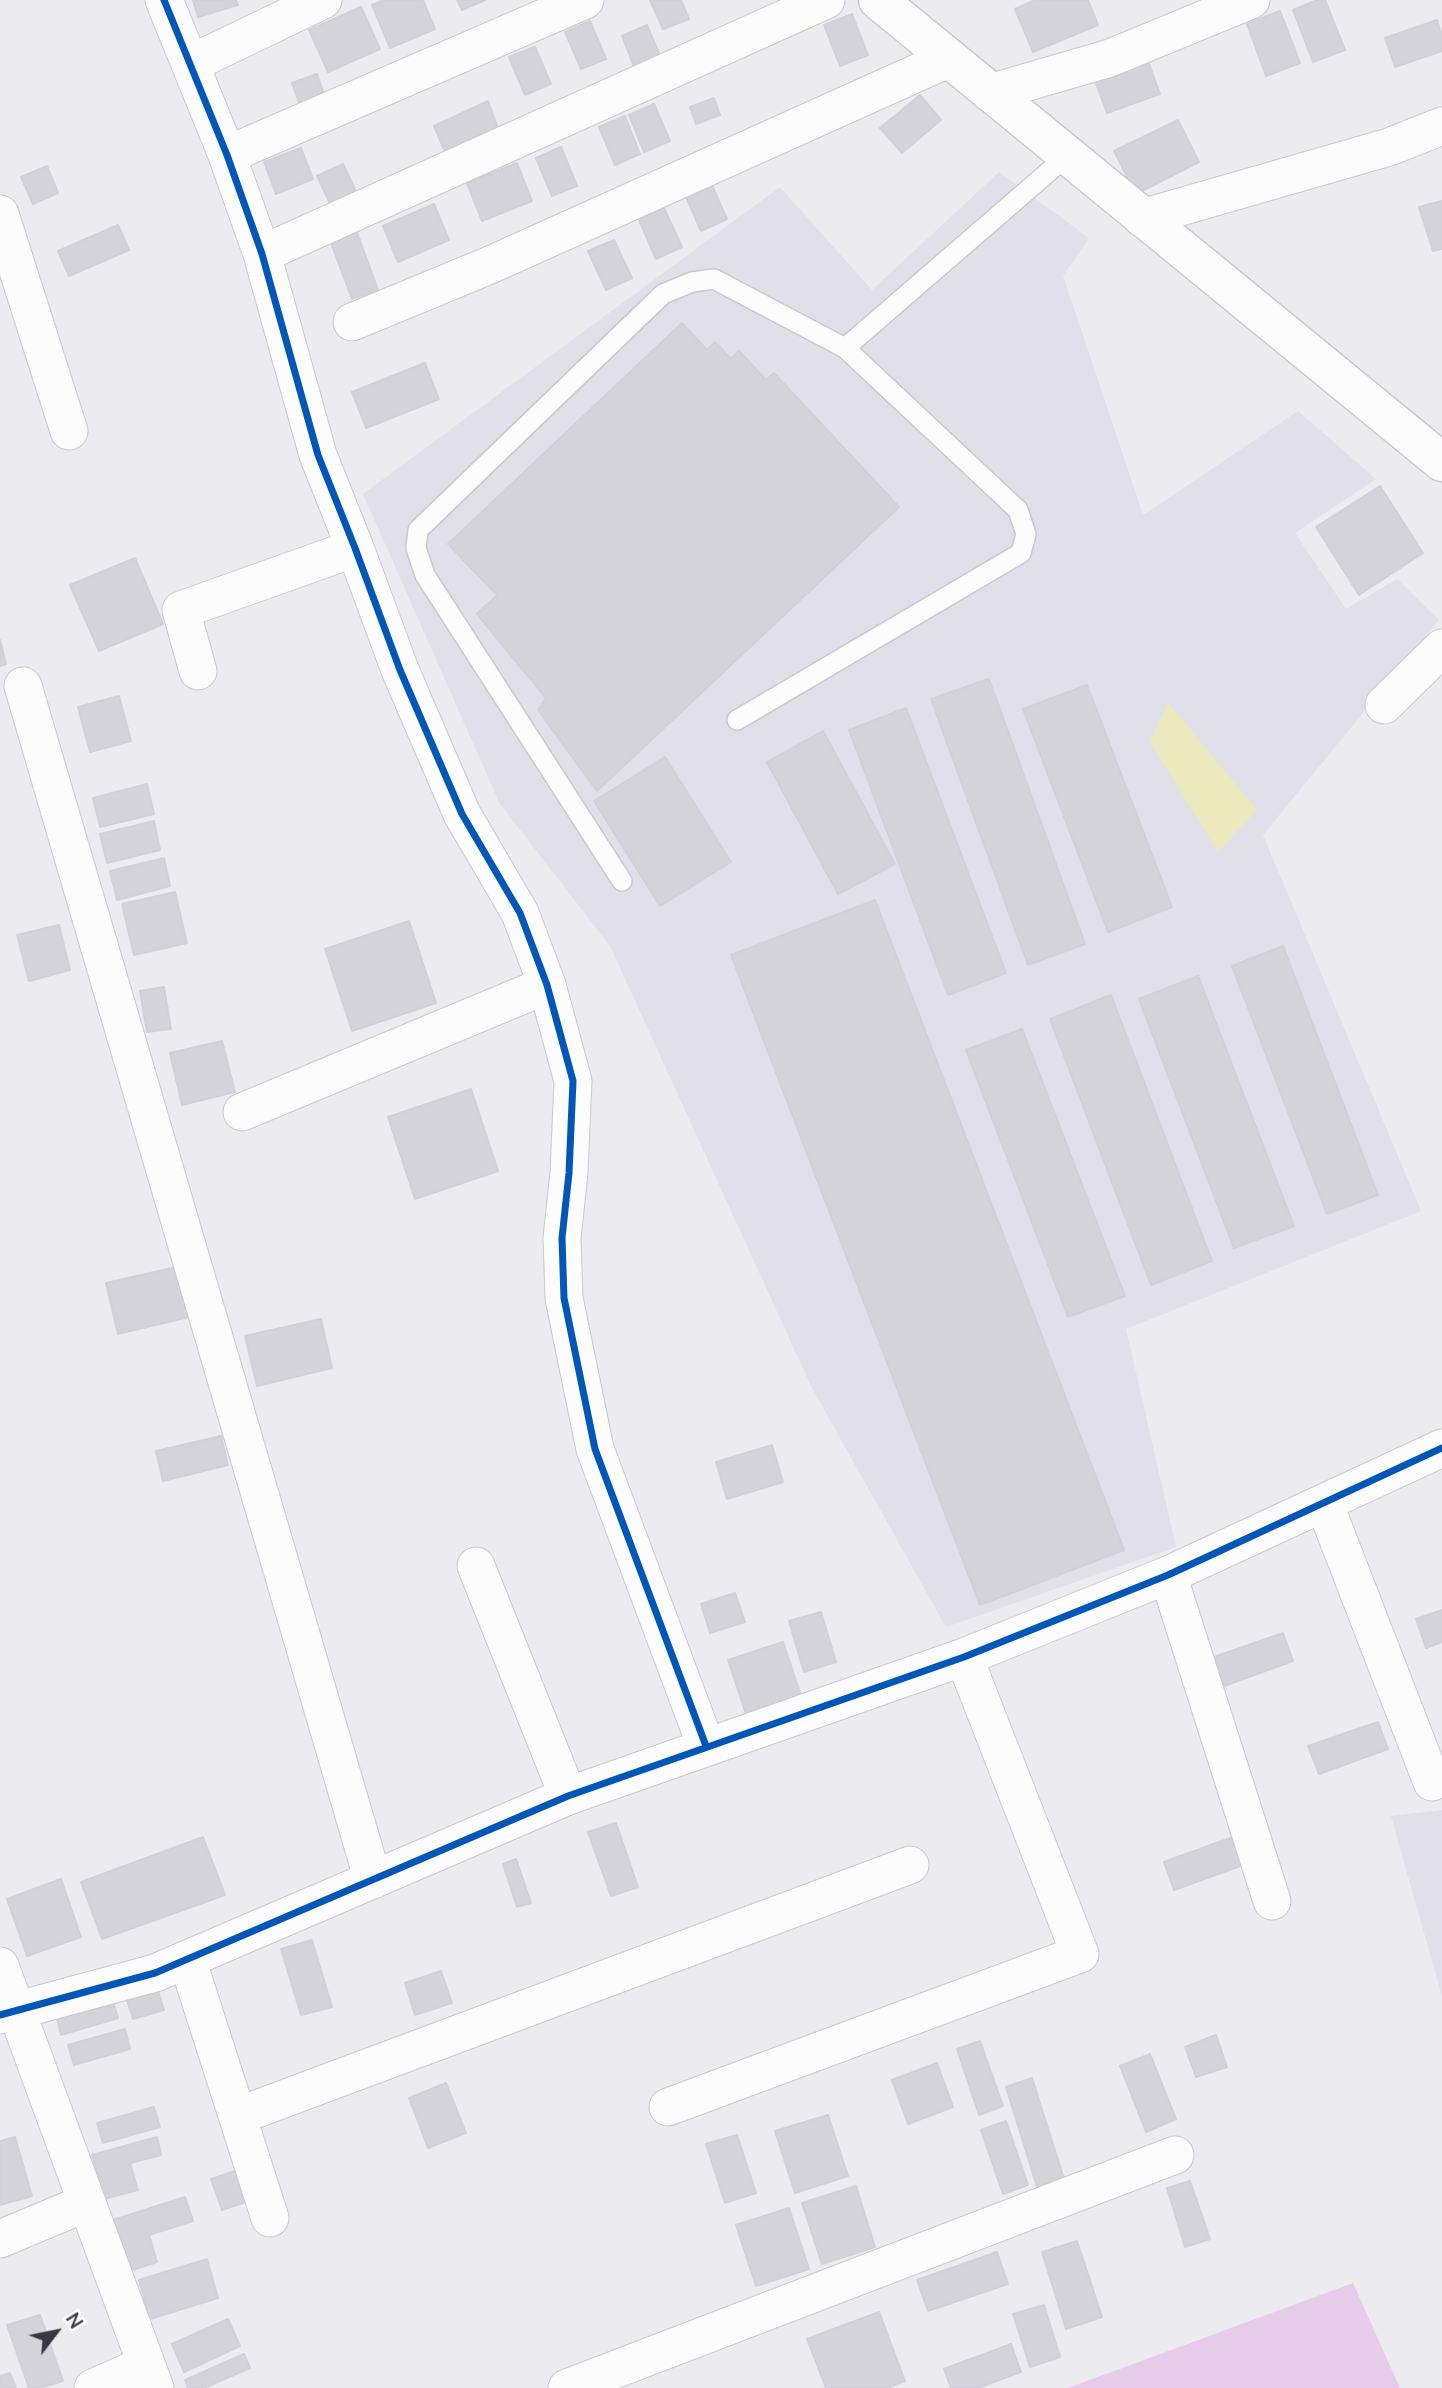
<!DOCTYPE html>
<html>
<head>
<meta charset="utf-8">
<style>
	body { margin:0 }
	#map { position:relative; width:1442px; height:2388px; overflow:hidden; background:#ebebf0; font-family:"Nunito Sans",sans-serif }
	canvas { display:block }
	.north { position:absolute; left:21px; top:2297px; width:70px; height:70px; -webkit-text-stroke:5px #fff; paint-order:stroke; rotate:58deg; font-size:19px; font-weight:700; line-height:28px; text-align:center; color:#383746 }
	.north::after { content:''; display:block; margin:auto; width:24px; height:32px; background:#383746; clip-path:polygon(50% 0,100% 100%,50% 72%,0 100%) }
</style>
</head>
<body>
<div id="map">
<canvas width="1442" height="2388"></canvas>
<div class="north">N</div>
</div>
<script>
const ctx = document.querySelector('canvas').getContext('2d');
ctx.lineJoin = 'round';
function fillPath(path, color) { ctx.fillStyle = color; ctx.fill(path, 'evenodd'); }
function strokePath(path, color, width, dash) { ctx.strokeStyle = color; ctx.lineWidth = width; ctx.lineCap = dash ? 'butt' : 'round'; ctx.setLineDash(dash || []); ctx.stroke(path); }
const residential = new Path2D(`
	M 999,172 L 1089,238 L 1063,276 L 1143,515 L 1298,411 L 1376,479 L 1295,533 L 1346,609 L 1397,579 L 1439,620 L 1263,835 L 1421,1211 L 1126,1329 L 1176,1547 L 946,1627 L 812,1388 L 610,946 L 500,804 L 363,494 L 780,187 L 872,290 Z
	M 1442,1810 L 1442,1996 L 1391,1816 Z`);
const green = new Path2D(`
	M 1353,2283 L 1400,2388 L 1068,2388 Z`);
const water = new Path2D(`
	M 1168,702 L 1257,810 L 1218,852 L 1150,742 Z`);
const building = new Path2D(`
	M 193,0 L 236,0 L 238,5 L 198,17 Z
	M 384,0 L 423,0 L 435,29 L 390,48 L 372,5 Z
	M 457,0 L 485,0 L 462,10 Z
	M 650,0 L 681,0 L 689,19 L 663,29 Z
	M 1035,0 L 1088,0 L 1098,25 L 1033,52 L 1015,9 Z
	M 1317,0 L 1325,0 L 1345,50 L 1313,62 L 1293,10 Z
	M 361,7 L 380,49 L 328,72 L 309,30 Z
	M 1280,11 L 1300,63 L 1266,76 L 1247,24 Z
	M 852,14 L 868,55 L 840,66 L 824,25 Z
	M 1437,20 L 1442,36 L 1442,51 L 1395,67 L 1385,38 Z
	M 590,21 L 606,59 L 581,69 L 565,32 Z
	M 647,25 L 663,63 L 637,74 L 622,36 Z
	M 535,47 L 551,84 L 525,95 L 509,57 Z
	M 1148,61 L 1160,94 L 1107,113 L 1095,80 Z
	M 317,74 L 327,103 L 302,111 L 292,83 Z
	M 920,95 L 941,120 L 902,153 L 880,128 Z
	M 714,98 L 720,115 L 696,124 L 690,107 Z
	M 488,101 L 500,134 L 447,156 L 434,126 Z
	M 654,104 L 670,141 L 644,152 L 629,115 Z
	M 625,116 L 640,154 L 615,165 L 599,127 Z
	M 1178,120 L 1199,162 L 1136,194 L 1114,151 Z
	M 561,147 L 577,186 L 552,196 L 536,158 Z
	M 301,148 L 313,179 L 276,194 L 264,162 Z
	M 517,163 L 532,201 L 482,221 L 467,183 Z
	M 343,164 L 361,202 L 335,214 L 317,176 Z
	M 47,166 L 58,193 L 33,204 L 21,177 Z
	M 710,181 L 727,219 L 701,231 L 684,192 Z
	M 1442,201 L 1442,249 L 1433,251 L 1419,207 Z
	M 434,204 L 449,240 L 398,262 L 383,226 Z
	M 664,208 L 682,247 L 656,259 L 639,220 Z
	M 354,224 L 378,290 L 352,299 L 328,235 Z
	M 118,225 L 129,250 L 69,276 L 58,251 Z
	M 614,240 L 632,278 L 606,290 L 588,251 Z
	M 682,323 L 707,350 L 715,342 L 731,359 L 739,351 L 766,380 L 774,373 L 899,507 L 597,791 L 538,710 L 546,698 L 477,614 L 497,595 L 448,544 Z
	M 425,363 L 439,399 L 366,428 L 352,392 Z
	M 1380,486 L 1423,553 L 1359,595 L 1316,527 Z
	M 135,558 L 163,624 L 99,651 L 70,585 Z
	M 0,640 L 6,664 L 0,666 Z
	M 989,679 L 1085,944 L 1028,965 L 931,699 Z
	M 1087,685 L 1172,907 L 1108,932 L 1023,709 Z
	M 119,696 L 131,741 L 90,752 L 78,707 Z
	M 906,708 L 1006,973 L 948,995 L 849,730 Z
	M 823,731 L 895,864 L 838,894 L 767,762 Z
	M 665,757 L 731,862 L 660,906 L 594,801 Z
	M 147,784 L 154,814 L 100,827 L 93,798 Z
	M 154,821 L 160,850 L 107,863 L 100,834 Z
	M 164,858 L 170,886 L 117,900 L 110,871 Z
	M 175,892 L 187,943 L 134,955 L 122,904 Z
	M 875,900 L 1124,1550 L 980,1605 L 731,955 Z
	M 409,921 L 436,1003 L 352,1031 L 325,949 Z
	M 59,925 L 70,970 L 29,981 L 17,935 Z
	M 1283,946 L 1378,1195 L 1327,1214 L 1232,966 Z
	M 1198,976 L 1294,1226 L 1234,1248 L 1139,999 Z
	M 164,987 L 171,1029 L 147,1032 L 140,991 Z
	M 1111,995 L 1212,1261 L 1151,1285 L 1050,1019 Z
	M 1022,1029 L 1125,1296 L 1068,1317 L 966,1050 Z
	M 222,1041 L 235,1092 L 182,1105 L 170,1053 Z
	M 471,1089 L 498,1171 L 415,1199 L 388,1117 Z
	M 181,1266 L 193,1316 L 118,1334 L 106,1283 Z
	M 321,1319 L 332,1368 L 257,1386 L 245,1336 Z
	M 221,1436 L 228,1465 L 163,1481 L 156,1451 Z
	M 772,1445 L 783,1482 L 727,1499 L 716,1462 Z
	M 735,1593 L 745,1622 L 710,1633 L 701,1604 Z
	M 1442,1610 L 1442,1642 L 1426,1648 L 1416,1619 Z
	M 821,1612 L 836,1662 L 804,1672 L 789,1621 Z
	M 1283,1633 L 1293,1661 L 1224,1686 L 1214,1657 Z
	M 783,1642 L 802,1699 L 747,1717 L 728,1660 Z
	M 1378,1722 L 1388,1749 L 1319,1774 L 1308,1746 Z
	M 616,1823 L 638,1887 L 611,1896 L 588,1832 Z
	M 203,1837 L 225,1895 L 102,1939 L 81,1882 Z
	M 1233,1837 L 1243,1865 L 1174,1890 L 1164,1862 Z
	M 516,1859 L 531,1903 L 517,1907 L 503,1864 Z
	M 61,1879 L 81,1937 L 27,1956 L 7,1899 Z
	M 312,1940 L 332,2007 L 301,2015 L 281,1949 Z
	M 441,1971 L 452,2003 L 415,2015 L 405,1983 Z
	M 158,1991 L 164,2010 L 133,2019 L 127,2000 Z
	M 112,1998 L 118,2018 L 61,2035 L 56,2015 Z
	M 125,2029 L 130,2049 L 74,2065 L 68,2045 Z
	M 1216,2035 L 1227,2067 L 1196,2077 L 1185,2047 Z
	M 980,2041 L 1003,2106 L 979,2115 L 957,2049 Z
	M 1150,2054 L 1176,2119 L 1146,2132 L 1120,2066 Z
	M 937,2063 L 953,2107 L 908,2124 L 892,2080 Z
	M 1032,2078 L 1064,2179 L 1037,2187 L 1006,2087 Z
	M 446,2083 L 466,2133 L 428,2148 L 409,2098 Z
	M 154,2107 L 160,2127 L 103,2143 L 97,2123 Z
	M 828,2115 L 848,2176 L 795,2193 L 775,2131 Z
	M 1006,2121 L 1028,2185 L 1003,2194 L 981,2130 Z
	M 737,2135 L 756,2193 L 725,2203 L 706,2144 Z
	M 15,2137 L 32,2196 L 0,2205 L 0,2141 Z
	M 157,2137 L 161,2155 L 130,2163 L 138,2190 L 104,2199 L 92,2155 Z
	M 247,2167 L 258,2198 L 222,2210 L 211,2179 Z
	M 1190,2181 L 1210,2239 L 1185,2247 L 1167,2188 Z
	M 856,2186 L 875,2247 L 822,2264 L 802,2203 Z
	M 185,2197 L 193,2221 L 149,2235 L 157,2262 L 129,2271 L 113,2220 Z
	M 789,2208 L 809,2269 L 756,2286 L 736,2225 Z
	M 1077,2241 L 1102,2317 L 1066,2329 L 1042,2252 Z
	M 997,2252 L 1008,2284 L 928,2311 L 917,2280 Z
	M 207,2259 L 218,2298 L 150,2319 L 139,2280 Z
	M 1044,2305 L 1060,2357 L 1030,2367 L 1013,2314 Z
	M 879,2312 L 905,2381 L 887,2388 L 826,2388 L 807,2339 Z
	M 40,2315 L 63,2381 L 40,2388 L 29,2388 L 7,2325 Z
	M 228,2319 L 240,2346 L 184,2372 L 172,2344 Z
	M 1011,2344 L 1021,2372 L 978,2388 L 951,2388 L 944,2369 Z
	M 244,2354 L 250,2368 L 204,2388 L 188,2388 L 185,2380 Z
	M 10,2373 L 16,2388 L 0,2388 L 0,2376 Z`);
const service = new Path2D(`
	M 737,720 L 1021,553 L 1026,534 L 1018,510 L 845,348 L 1067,156
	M 622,881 L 425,575 L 416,548 L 418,530 L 663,294 L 692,282 L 714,279 L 845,348`);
const minor = new Path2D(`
	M 164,0 L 227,155 L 262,254 L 318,455 L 355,548 L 400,670 L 462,814 L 520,913 L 547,985 L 573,1081 L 569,1173 L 562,1238 L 564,1298 L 595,1449 L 706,1746
	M 190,64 L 323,0
	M 990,93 L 1110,58 L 1251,0
	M 227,155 L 585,0
	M 0,214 L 69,431
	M 1142,218 L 1389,147 L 1442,126
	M 262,254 L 826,0
	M 352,322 L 490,265 L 948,59
	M 198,671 L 181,610 L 355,548
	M 23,686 L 373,1880
	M 1384,705 L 1442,648
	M 242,1112 L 547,985
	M 1324,1503 L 1432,1782
	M 476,1566 L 568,1796
	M 1168,1575 L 1272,1901
	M 187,1959 L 270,2218
	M 0,1966 L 155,2388
	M 0,2015 L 155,1973 L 568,1796 L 964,1657 L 1168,1575 L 1442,1448
	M 668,2107 L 1080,1954 L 964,1657
	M 238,2116 L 910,1865
	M 0,2239 L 86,2203
	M 93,2388 L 145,2365
	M 567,2388 L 1175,2155`);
const tertiary = new Path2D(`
	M 878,0 L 1442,462`);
const cycleway = new Path2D(`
	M 164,0 L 227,155 L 262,254 L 318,455 L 355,548 L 400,670 L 462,814 L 520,913 L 547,985 L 573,1081 L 569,1173 L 562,1238 L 564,1298 L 595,1449 L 706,1746
	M 0,2015 L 155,1973 L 568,1796 L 964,1657 L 1168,1575 L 1442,1448`);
fillPath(residential, '#e0dfea');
fillPath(green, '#e7ccea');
fillPath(water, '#ece8bd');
fillPath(building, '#d4d3da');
strokePath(building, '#d1d0d8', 2);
strokePath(service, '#c9c8ce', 22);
strokePath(minor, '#c9c8ce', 39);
strokePath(tertiary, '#c9c8ce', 41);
strokePath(service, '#fcfcfd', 19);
strokePath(minor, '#fcfcfd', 37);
strokePath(tertiary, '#fcfcfd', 38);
strokePath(cycleway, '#0057b8', 7);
</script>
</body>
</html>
